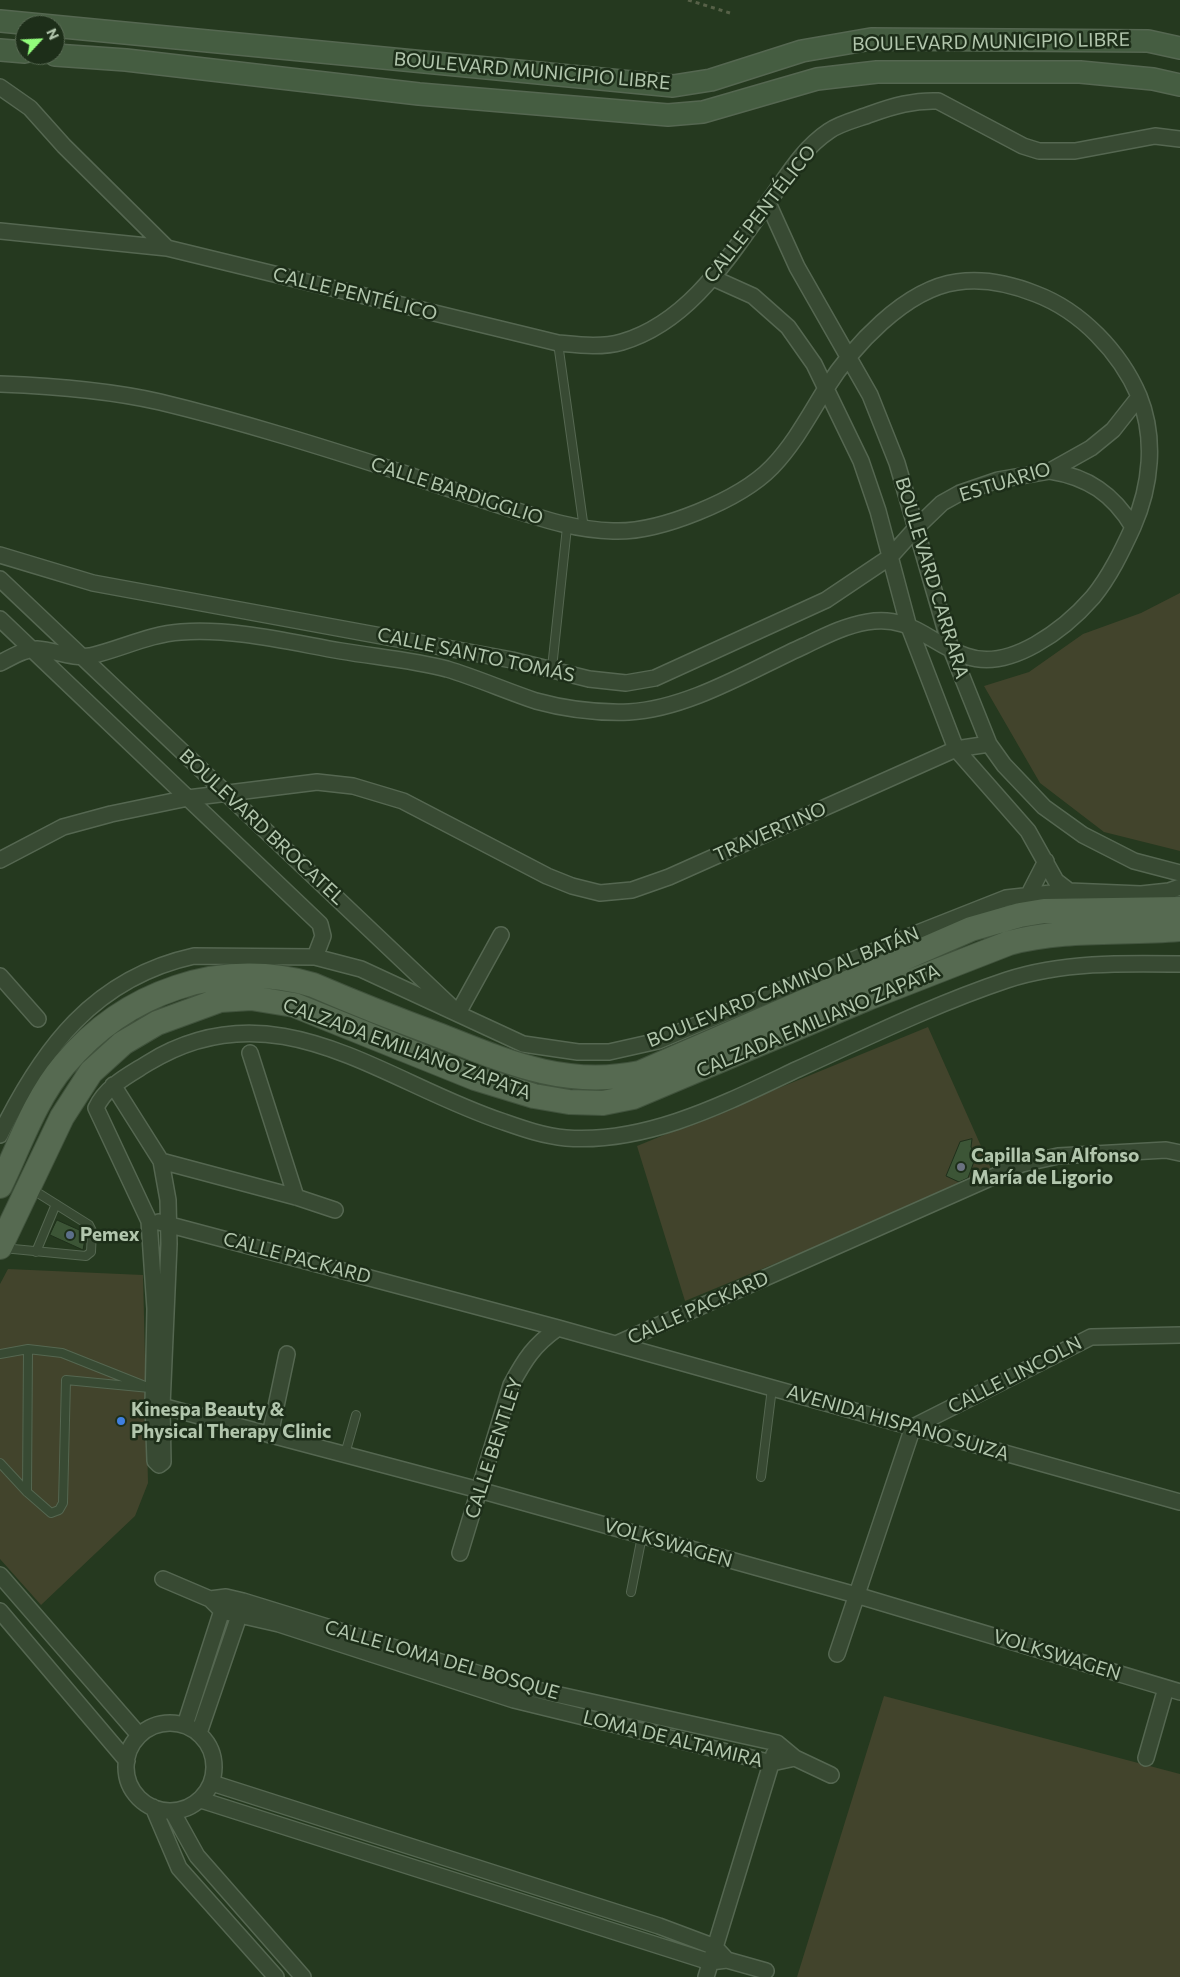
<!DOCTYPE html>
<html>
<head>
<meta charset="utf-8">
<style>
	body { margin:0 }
	#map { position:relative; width:1180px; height:1977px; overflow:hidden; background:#25391f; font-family:Commissioner,sans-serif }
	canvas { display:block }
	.north { position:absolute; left:15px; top:15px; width:50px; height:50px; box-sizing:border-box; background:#1d2e19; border:1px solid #596b54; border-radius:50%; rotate:65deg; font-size:14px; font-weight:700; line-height:20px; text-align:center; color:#b2c6ad }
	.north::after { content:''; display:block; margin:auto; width:18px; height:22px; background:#92fd7b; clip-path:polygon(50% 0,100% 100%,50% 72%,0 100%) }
</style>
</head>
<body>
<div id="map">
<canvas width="1180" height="1977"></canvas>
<div class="north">N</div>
</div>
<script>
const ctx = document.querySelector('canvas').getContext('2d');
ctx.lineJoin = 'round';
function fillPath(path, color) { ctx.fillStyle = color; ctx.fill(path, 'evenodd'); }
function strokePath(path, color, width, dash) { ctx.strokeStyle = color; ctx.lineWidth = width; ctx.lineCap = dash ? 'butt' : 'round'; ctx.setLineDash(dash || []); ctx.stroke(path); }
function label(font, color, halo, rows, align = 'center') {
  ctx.font = font + ' Commissioner,sans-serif'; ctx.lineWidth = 5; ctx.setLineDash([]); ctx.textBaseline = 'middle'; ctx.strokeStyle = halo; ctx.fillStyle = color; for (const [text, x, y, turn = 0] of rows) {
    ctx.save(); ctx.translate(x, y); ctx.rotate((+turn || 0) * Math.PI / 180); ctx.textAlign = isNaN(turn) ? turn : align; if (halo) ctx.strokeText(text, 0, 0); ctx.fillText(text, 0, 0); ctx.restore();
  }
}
const green = new Path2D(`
	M 1180,593 L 1180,851 L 1104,832 L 1040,783 L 984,686 L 1029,672 L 1083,634 L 1141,613 Z
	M 928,1027 L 993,1173 L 685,1301 L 637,1146 Z
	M 8,1269 L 143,1275 L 148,1483 L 135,1516 L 41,1605 L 0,1559 L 0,1284 Z
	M 884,1696 L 1180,1774 L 1180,1977 L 797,1977 Z`);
const building = new Path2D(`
	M 972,1139 L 971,1147 L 976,1156 L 968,1178 L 959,1182 L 946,1176 L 960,1142 Z
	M 57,1220 L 86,1233 L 83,1250 L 50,1235 Z`);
const path = new Path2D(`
	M 688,0 L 730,13`);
const service = new Path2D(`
	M 558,343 L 584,529
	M 552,668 L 567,527
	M 3,1248 L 86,1256 L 91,1252 L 92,1231 L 89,1225 L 30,1188
	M 36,1252 L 56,1204
	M 0,1354 L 28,1349 L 62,1353 L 150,1388 L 66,1380 L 63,1503 L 59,1510 L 51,1513 L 27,1492 L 0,1463
	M 345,1454 L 356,1415
	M 761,1477 L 772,1388
	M 27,1492 L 28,1349
	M 631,1592 L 642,1536`);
const minor = new Path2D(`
	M 0,87 L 30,108 L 64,146 L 167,248
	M 768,203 L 797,267 L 870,395 L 897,463 L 951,649 L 989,744 L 1004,765 L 1044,807 L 1083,835 L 1134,861 L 1180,873
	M 0,231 L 167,248 L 558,343 C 579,345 601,348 622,342 C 693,321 733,250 774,194 C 790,171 805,147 829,131 C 840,123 858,119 871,114 C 893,106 914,100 938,101 L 1023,146 L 1039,151 L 1075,151 L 1155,136 L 1180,139
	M 713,278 L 753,296 L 788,327 L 814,364 L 861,461 L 878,511 L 908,624 L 956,749 L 1028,831 L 1056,881 L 1069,891
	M 0,384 C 53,386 108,390 160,402 C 243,422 325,448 406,474 C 440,486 474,497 508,508 C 543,519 576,530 613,531 C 659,533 740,500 772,467 C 794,444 809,416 825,390 C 852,347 905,289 957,282 C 984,278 1011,284 1036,294 C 1081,311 1120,352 1139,396 C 1156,438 1151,486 1133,527 C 1122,551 1110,576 1093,597 C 1065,629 1010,672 966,656 C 929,643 910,614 867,622 C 844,626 825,636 804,646 C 751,670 688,709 629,712 C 599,713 565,709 536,701 C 506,691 477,678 447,669 C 413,660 376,657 341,651 C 289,642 233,628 181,632 C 149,634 121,649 90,656 C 72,659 55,650 37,649 C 24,649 12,657 0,663
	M 1050,471 C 1088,477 1113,494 1133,527
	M 0,555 L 93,583 L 512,660 L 589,679 L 626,683 L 655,678 L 826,600 L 890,557 L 916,528 L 942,503 L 960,493 L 998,480 L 1050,471 L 1091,448 L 1113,430 L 1139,397
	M 0,579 L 458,1013 L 501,935
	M 0,619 L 320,924 L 323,936 L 315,957
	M 0,860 L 63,827 L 111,814 L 188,798 L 317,782 L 353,786 L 403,801 L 547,876 L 572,886 L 600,893 L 632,890 L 669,877 L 956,749 L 989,744
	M 1029,894 L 1046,861
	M 0,976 L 38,1019
	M 250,1053 L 296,1197
	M 113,1085 L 161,1161 L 168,1200 L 169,1244 L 162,1406 L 163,1462 L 159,1465 L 155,1461 L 153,1404 L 155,1309 L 149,1221 L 96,1108 C 106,1086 129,1075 148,1063 C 276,984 384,1083 504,1122 C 524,1129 544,1136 566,1138 C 647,1144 726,1103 798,1069 C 866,1038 935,1004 1007,980 C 1062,962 1122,963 1180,964
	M 0,1135 C 42,1049 94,978 194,956 L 315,957 L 361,969 L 523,1044 L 578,1052 L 609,1052 L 658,1041 L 915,934 L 1006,898 L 1069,891 L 1141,894 L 1169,891 L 1180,887
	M 161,1161 L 296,1197 L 335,1210
	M 159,1222 L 558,1328 L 1180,1502
	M 616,1344 L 1022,1164 L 1058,1156 L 1166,1150 L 1180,1153
	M 154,1404 L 479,1490 L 856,1595 L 1180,1692
	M 270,1435 L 287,1354
	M 460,1553 L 511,1385 C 525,1359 534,1345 558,1328
	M 0,1575 L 139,1735
	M 163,1579 L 210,1599 L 222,1611 L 279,1624 L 514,1700 L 772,1763 L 795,1758
	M 210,1599 L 226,1597 L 243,1601 L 519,1686 L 777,1743 L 795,1758 L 831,1775
	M 0,1611 L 127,1761
	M 837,1654 L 913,1427 L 1091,1337 L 1180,1335
	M126 1767a44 44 0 1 1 88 0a44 44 0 1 1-88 0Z
	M 185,1725 L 225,1601
	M 199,1733 L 242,1607
	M 1146,1758 L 1166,1688
	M 212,1783 L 659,1926 L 715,1947 L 727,1960
	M 201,1800 L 710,1962 L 727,1960 L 766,1971
	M 153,1807 L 179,1868 L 276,1977
	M 172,1811 L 197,1856 L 303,1977
	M 706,1977 L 774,1754`);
const secondary = new Path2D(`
	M 0,21 L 673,86 L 711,80 L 802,51 L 871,39 L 1148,41 L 1180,48
	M 0,50 L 25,52
	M 55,55 L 126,60 L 419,94 L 668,115 L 703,112 L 817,79 L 877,72 L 1080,72 L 1153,79 L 1180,85`);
const primary = new Path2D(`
	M 0,1186 C 19,1147 35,1099 64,1065 C 125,992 221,958 313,985 C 355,1003 398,1020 441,1036 C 509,1063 566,1088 640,1073 L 971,929 L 1020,915 L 1044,911 L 1180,909
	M 0,1247 L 62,1117 L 91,1072 L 123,1043 L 157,1023 L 220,1000 L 251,998 L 294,1005 L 475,1078 L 534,1096 L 569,1102 L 603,1103 L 633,1097 L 868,998 L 1009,943 C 1064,928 1123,934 1180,929`);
const markers = [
	[961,1167,5,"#6b7280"],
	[70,1235,5,"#5c6f8a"],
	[121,1421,5,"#3f7fe0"]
];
const streetNames = [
	["BOULEVARD MUNICIPIO LIBRE",991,42,-1],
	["BOULEVARD MUNICIPIO LIBRE",532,71,5],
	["CALLE PENTÉLICO",760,214,-52],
	["CALLE PENTÉLICO",355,294,14],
	["ESTUARIO",1005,482,-17],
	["CALLE BARDIGGLIO",457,491,18],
	["BOULEVARD CARRARA",932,578,73],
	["CALLE SANTO TOMÁS",476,655,12],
	["BOULEVARD BROCATEL",262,827,43],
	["TRAVERTINO",770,832,-24],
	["BOULEVARD CAMINO AL BATÁN",783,987,-22],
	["CALZADA EMILIANO ZAPATA",818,1021,-23],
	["CALZADA EMILIANO ZAPATA",407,1049,20],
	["CALLE PACKARD",297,1258,15],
	["CALLE PACKARD",698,1308,-24],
	["CALLE LINCOLN",1015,1375,-27],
	["AVENIDA HISPANO SUIZA",898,1423,16],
	["CALLE BENTLEY",494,1448,-72],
	["VOLKSWAGEN",668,1543,16],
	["VOLKSWAGEN",1057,1655,17],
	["CALLE LOMA DEL BOSQUE",442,1660,16],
	["LOMA DE ALTAMIRA",673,1739,14]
];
const poiNames = [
	["Capilla San Alfonso",971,1156],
	["María de Ligorio",971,1178],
	["Pemex",80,1235],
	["Kinespa Beauty &",131,1410],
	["Physical Therapy Clinic",131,1432]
];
fillPath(green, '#42442c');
fillPath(building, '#3c5536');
strokePath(building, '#1f301b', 1);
strokePath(service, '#556751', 10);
strokePath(minor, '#556751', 18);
strokePath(secondary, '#556751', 24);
strokePath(primary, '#41533d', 26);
strokePath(path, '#576148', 3, [4, 4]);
strokePath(service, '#384a33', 8);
strokePath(minor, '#384a33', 15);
strokePath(secondary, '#455d41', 21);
strokePath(primary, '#566a51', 24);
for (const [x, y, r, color] of markers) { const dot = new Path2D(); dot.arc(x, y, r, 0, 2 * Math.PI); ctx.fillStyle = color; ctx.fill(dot); strokePath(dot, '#1d2e19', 2); }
label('19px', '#b2c6ad', '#1d2e19', streetNames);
label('bold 19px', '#b2c6ad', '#1d2e19', poiNames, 'left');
</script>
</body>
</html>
